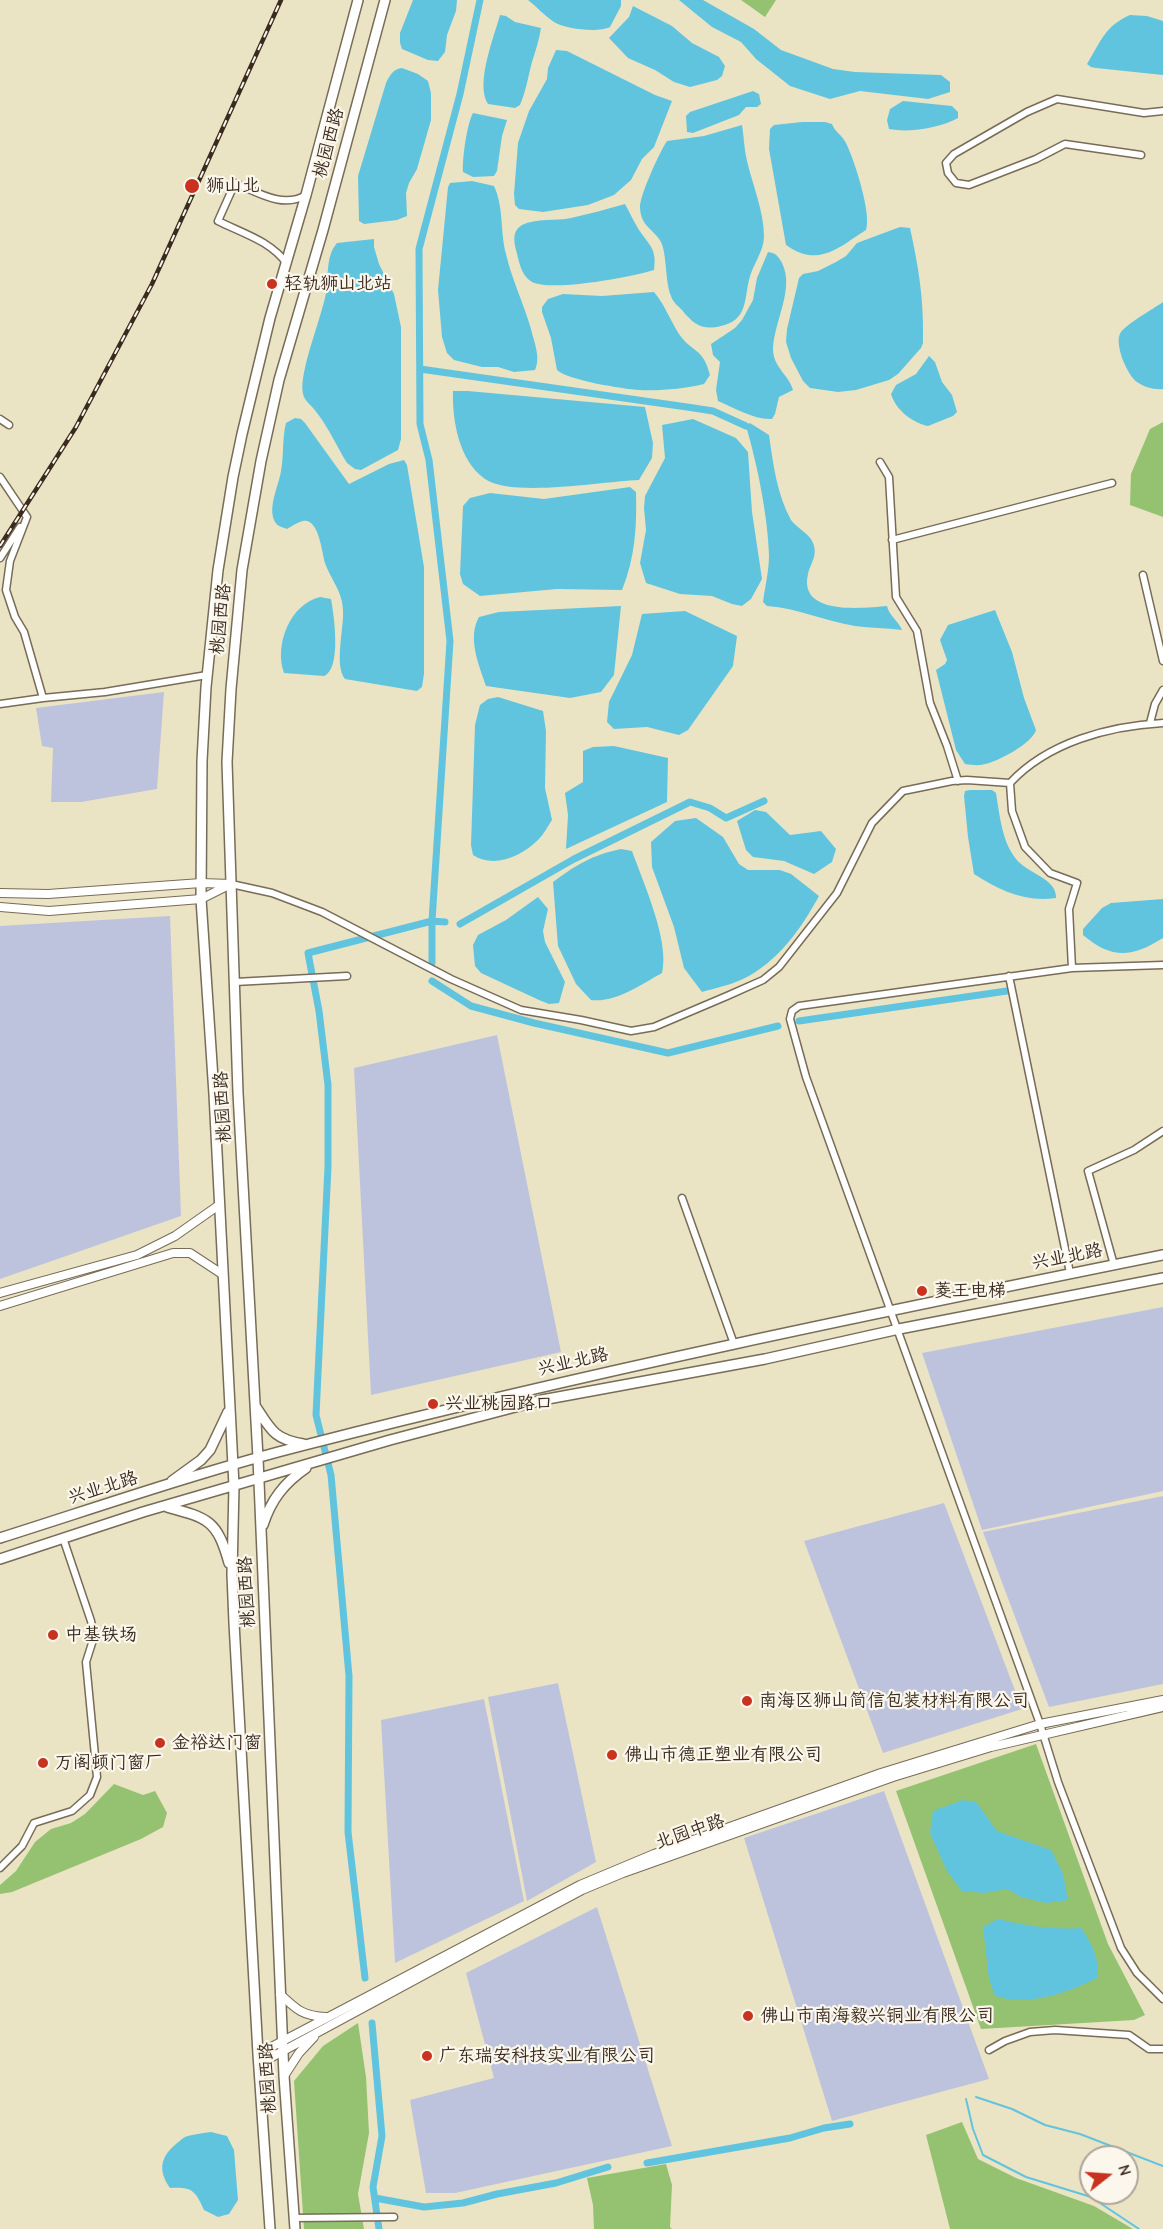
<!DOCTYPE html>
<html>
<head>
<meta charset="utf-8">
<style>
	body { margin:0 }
	#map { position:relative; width:1163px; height:2229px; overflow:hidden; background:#eae4c4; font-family:"Comic Neue",sans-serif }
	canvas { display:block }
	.north { position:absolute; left:1079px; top:2145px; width:60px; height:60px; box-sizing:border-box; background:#fbf7ec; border:2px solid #aea59a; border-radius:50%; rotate:73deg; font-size:16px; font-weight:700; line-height:24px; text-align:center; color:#3b2a1e }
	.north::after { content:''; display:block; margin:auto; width:21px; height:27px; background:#c8321e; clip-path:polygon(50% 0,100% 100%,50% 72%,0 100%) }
</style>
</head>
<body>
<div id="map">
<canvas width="1163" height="2229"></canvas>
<div class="north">N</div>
</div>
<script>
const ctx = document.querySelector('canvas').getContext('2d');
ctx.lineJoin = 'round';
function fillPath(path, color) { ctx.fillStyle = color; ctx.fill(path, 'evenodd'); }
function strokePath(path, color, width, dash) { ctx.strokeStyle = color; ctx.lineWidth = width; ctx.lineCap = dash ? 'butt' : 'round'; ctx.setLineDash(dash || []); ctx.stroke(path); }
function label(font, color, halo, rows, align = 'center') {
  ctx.font = font + ' "Comic Neue","LXGW WenKai TC",sans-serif'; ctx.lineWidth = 4.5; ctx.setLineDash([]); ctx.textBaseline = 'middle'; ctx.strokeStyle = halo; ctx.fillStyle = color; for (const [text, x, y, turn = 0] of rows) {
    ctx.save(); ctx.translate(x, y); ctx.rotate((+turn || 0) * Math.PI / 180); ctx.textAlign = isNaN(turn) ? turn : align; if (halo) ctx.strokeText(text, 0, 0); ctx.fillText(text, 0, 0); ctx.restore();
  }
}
const industrial = new Path2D(`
	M 164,692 L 157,789 L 81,802 L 51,802 L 53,748 L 42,746 L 36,708 Z
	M 170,916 L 181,1216 L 0,1279 L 0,926 Z
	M 497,1035 L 561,1352 L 371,1395 L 354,1068 Z
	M 1163,1307 L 1163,1491 L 982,1530 L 922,1353 Z
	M 1163,1496 L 1163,1684 L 1049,1707 L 983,1532 Z
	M 944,1503 L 1022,1709 L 883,1753 L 804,1541 Z
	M 558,1683 L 596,1862 L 527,1901 L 488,1697 Z
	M 484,1699 L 524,1901 L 395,1963 L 381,1720 Z
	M 884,1791 L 989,2079 L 832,2121 L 744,1838 Z
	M 597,1907 L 672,2146 L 455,2193 L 426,2193 L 410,2100 L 494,2078 L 466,1973 Z`);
const green = new Path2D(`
	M 741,0 L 776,0 L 765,17 Z
	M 1163,422 L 1163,517 L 1130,505 L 1131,474 L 1150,429 Z
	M 1036,1744 L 1108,1944 L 1145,2015 L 1134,2020 L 981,2029 L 896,1791 Z
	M 114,1784 L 143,1795 L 155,1791 L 167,1813 L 163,1827 L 141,1839 L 12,1892 L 0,1894 L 0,1885 L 16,1871 L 35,1842 L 51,1829 L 71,1823 L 85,1814 Z
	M 358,2023 L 366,2077 L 369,2133 L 358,2194 L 364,2229 L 304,2229 L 294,2081 L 323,2046 Z
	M 962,2122 L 978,2159 L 1016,2178 L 1094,2206 L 1133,2229 L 950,2229 L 926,2135 Z
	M 666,2164 L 672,2185 L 670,2227 L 672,2229 L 594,2229 L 593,2205 L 587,2178 Z`);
const water = new Path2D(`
	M 413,0 L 457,0 L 456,11 L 447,35 L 445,52 L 438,61 L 428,60 L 402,49 L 400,43 L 400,33 Z
	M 528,0 L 621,0 L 621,6 L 610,27 C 598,33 565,29 554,22 C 545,16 537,7 528,0 Z
	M 679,0 L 703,0 L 754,29 L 781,50 L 833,69 L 855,72 L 941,75 L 950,82 L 950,92 L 928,99 L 860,91 L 830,99 L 790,86 L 756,59 L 741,42 L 712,27 Z
	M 633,6 L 672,26 L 692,43 L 719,57 L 725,66 L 722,76 L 717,80 L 690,87 L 674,82 L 655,70 L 628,58 L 609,38 L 629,17 Z
	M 500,15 L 506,16 L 515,22 L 541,28 C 539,40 536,50 532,62 C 528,77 526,91 520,105 L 515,108 L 488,104 C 475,84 494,37 500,15 Z
	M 1130,15 L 1147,16 L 1163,21 L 1163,75 L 1096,68 L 1091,67 L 1087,64 C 1101,41 1105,26 1130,15 Z
	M 556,50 L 567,51 L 655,95 L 672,101 L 654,147 L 642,159 L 631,180 L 614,195 L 588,205 L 543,212 L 519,209 L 515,205 L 514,194 L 518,143 L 529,111 L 547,79 L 548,68 Z
	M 402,68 L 418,74 L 428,81 L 431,93 L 431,120 L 417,169 L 409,183 L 406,193 L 407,216 L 397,220 L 364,224 L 359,221 L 358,176 L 386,83 C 390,75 393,69 402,68 Z
	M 753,91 L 759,94 L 761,104 L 757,107 L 746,107 L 739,115 L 693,133 L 687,132 L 686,116 L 690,112 Z
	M 903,101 L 952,106 L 958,112 L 958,118 C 940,128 909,133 889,129 L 887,120 L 890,109 Z
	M 473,113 L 507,120 L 502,136 L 497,171 L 494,176 L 473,177 L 463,172 C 462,160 467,123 473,113 Z
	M 802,122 L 825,122 L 832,124 C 835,132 842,135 846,143 C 854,159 872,214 866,230 C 838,248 818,268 786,245 L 769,149 L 770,129 L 774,125 Z
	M 742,125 C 744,137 744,149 747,161 C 753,186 764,212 764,237 C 764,251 752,266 749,280 C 744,302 747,320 721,326 C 703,331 693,324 682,310 C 678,306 672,301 671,296 C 665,282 667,254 661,242 C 654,229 641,227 640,208 C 639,197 660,151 667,141 L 704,136 Z
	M 472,181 L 494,186 C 504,207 500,232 506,254 C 512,280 524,304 531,329 C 534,342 541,357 535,370 L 514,372 L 498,367 L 482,367 L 454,360 L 447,353 L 442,337 L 438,290 L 448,187 L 450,183 Z
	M 625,204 C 630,213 634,222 639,230 C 650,246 657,249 654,270 C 631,277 552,292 532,282 C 521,276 519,261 516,250 C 514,241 512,231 522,225 C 536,218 556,221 571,218 C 589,214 607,209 625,204 Z
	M 900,227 L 910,228 C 919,269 924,300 923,343 L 921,348 L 898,374 L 889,380 L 856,390 L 838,392 L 810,388 L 803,381 L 791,358 L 786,342 L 787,329 L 799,278 L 803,274 L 818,271 L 836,262 L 846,256 L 857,243 Z
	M 374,239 L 374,247 L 379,264 L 394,294 L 401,327 L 401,439 L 398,450 L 361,470 L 355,469 L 347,463 C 336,445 327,424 313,408 C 309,403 305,401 303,394 C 298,372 324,313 327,287 C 328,272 327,254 337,243 Z
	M 768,252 C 776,253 778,256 782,263 C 795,289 774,321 773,349 C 773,367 789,375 793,390 L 779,397 L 775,414 L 772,419 C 754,420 735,408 718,401 L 716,390 L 720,362 L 713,355 L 711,344 L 735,328 L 742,320 L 753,300 L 757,278 Z
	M 654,292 C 665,305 670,320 679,334 C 692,353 703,347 710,375 L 704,384 C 684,389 659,391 639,390 C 623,389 567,380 557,370 L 551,338 L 542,312 L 542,307 L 548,299 L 563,294 L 602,296 Z
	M 1163,302 L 1163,389 C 1154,390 1144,387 1137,382 C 1127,375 1113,342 1121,332 C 1128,323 1153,309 1163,302 Z
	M 929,356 L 935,362 L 942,382 L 952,395 L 957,412 L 953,416 L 928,426 C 911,422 896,410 891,394 L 896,385 L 916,374 Z
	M 453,391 L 468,391 L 645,407 L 653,443 L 652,458 L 639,480 C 605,481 512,498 485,479 C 459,461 452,420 453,391 Z
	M 295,418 L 301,419 L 305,423 L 349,484 L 389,464 L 404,460 L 407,465 L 424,567 L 424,674 L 422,687 L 417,691 L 345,679 C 334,666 344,628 343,611 C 343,592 331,580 325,563 C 322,553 319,518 303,521 C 298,522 292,526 287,529 C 282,527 277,526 275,522 C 267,508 279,485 281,471 C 284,455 282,439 286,423 Z
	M 693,419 L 736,438 L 748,452 L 752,512 L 762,579 L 751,599 L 742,606 L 732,604 L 712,596 L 680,594 L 646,583 L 640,563 L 646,530 L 644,508 L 645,496 L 665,458 L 662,425 Z
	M 750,423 L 769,435 C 773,463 777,495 791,520 C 797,528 810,534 813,543 C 818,556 811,562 808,574 C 798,616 863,608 887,606 C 889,616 898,620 902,630 C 886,628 870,628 855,626 C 824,621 798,608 767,606 L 763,602 C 765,587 769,571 769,555 C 768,517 757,463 746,426 Z
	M 630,487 L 636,492 C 637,526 635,558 622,590 L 557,589 L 480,596 L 463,584 L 460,574 L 463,506 L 470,498 L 490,493 L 544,499 Z
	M 320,597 L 331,599 C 334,615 342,669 324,676 L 284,673 C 274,645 290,604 320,597 Z
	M 621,606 L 614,675 L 601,692 L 570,698 L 486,686 C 479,665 467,638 479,617 L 499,612 Z
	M 995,610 L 1012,652 L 1024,698 L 1036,730 C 1033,743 997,762 985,764 C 978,766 972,765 965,764 L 956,750 L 936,670 L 945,664 L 947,660 L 940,640 L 948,625 Z
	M 685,611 L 737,636 L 733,666 L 688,730 L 679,735 L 647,727 L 614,729 L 607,722 L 609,702 L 632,655 L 642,614 Z
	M 498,697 L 543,711 L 546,731 L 545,788 L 552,820 C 548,826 544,834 538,840 C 522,856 494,869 473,855 L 471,845 L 475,725 L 480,705 L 488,699 Z
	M 614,746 L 668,758 L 667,802 L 566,849 L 568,815 L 565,793 L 583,782 L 583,751 L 593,747 Z
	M 970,790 L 992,790 L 996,793 C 1000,816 1002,847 1021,864 C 1032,874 1057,880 1056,898 C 1026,903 999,890 974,874 L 968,837 L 964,796 L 965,791 Z
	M 755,810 L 766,812 L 790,835 L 821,831 L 836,849 L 832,862 L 814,874 L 784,861 L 753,857 L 746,850 L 737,821 Z
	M 696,818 L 723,837 L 739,864 L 748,870 L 780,870 L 791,874 L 819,896 C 801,929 778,962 743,979 C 731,985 715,988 702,992 L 684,968 L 674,927 L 652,867 L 651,842 L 675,821 Z
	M 621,849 L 632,851 C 643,882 670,941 662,973 C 640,985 616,1003 591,1000 L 576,984 L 558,946 L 553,882 C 576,865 592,855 621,849 Z
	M 538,897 L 548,909 L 543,931 L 545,942 L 565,982 L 559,1003 L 549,1004 L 539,1000 L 481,973 L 475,966 L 473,945 L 478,935 L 506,920 Z
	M 1163,899 L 1163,938 C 1133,957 1112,960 1083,935 L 1083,929 L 1102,908 L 1111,903 Z
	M 963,1800 L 976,1802 L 997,1831 L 1051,1850 L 1063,1874 L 1068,1900 L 1046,1903 L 1021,1897 L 1007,1889 L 984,1893 L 962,1891 L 947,1871 L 930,1833 L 933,1811 Z
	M 998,1919 C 1026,1926 1052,1930 1081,1928 C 1091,1942 1101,1962 1097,1978 C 1067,1993 1028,2007 995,1996 L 989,1979 L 983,1927 Z
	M 211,2132 L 227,2136 L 234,2150 L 238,2200 L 229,2214 L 218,2217 L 204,2210 C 195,2190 192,2187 170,2188 C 158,2171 160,2157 176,2144 C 180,2141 183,2137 188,2136 C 195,2134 203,2133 211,2132 Z`);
const stream = new Path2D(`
	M 976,2097 L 1012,2109 L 1045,2125 L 1080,2134 L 1163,2166
	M 966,2099 L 973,2129 L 983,2155 L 1026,2177 L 1091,2197 L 1139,2229`);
const canal = new Path2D(`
	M 420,369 L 687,407 L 713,411 L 746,426
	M 460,924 L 574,859 L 690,802 L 710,808 L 726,818 L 764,801
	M 432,963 L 432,921 L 445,922
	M 432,981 L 471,1006 L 534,1023 L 668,1053 L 778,1026
	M 799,1021 L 1007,991
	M 365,1978 L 348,1832 L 349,1676 L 331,1475 L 316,1415 L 328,1167 L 328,1085 L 319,1011 L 308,953 L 432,921 L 450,641 L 429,460 L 420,424 L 419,249 L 460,94 L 480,0
	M 372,2023 L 382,2136 L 373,2187 L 379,2229
	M 647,2163 L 790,2138 L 824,2128 L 850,2124
	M 375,2198 L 424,2207 L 463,2203 L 497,2194 L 556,2183 L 608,2167`);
const minor = new Path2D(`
	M 1141,155 L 1065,144 L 1036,159 L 969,185 L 956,183 L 948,173 L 946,163 L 954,154 L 1027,112 L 1057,99 L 1144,113 L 1163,111
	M 287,264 C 271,241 242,233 218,221 L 235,183 C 257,192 283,209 306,195
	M 0,419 L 9,425
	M 880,462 L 889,477 L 896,597 L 917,631 L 930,703 L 947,746 L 958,781
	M 0,477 L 27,517 L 10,561 L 6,590 L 15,617 L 24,632 L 43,698 L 105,692 L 207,675
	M 892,540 L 1112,483
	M 0,558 L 20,527
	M 1143,575 L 1163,661
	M 0,704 L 43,698
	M 1150,723 L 1155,704 L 1163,690
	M 231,884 L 272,893 L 322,912 L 451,979 L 521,1010 L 581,1020 L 631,1031 L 654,1027 L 727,996 L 763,980 L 779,967 L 837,893 L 872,823 L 903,791 L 952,781 L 967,780 L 1010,783
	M 1163,965 L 1072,968 L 799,1006 L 792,1011 L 790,1019 L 806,1077 L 1040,1724 L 1058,1782 L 1121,1948 L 1137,1973 L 1163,1999
	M 1072,968 L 1069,909 L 1077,883 L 1050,873 L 1025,847 L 1012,811 L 1010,783 C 1048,742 1109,726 1163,723
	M 1009,976 L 1070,1273
	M 235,982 L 347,976
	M 682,1198 L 734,1344
	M 1114,1265 L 1088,1171 L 1134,1150 L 1163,1131
	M 0,1868 L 22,1846 L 34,1823 L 72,1811 L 90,1795 L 97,1777 L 86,1662 L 94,1637 L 91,1621 L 63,1538
	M 989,2050 L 1005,2041 L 1030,2032 L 1055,2030 L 1129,2035 L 1149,2049 L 1163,2049
	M 294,2218 L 394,2217`);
const tertiary = new Path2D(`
	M 0,893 L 48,894 L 201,883 L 231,884 L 201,899 L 49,911 L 0,907
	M 0,1293 L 137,1255 L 175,1236 L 219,1205
	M 0,1306 L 173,1253 L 190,1253 L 222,1274
	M 280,1994 C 297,2010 303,2016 326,2017
	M 258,2054 L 580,1885 L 654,1854 L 881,1773 L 1040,1724 L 1163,1700
	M 259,2064 L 494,1937 L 582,1890 L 623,1873 L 893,1777 L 991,1747 L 1163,1707
	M 284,2076 L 299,2053 L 314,2037`);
const secondary = new Path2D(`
	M 256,1407 C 271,1430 274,1439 303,1444
	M 172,1481 L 201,1460 L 210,1450 L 228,1412
	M 167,1507 C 208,1518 217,1520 229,1563
	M 263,1525 C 271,1500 284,1483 306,1468
	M 0,1538 C 101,1506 202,1471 305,1445 C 589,1372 876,1313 1163,1255
	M 0,1559 L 143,1512 L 390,1440 L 542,1400 L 765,1359 L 899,1329 L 1163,1278
	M 270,2229 L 258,2054 L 234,1623 L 232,1574 L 234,1486 L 214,1094 L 201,899 L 202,761 L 206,687 L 218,570 L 233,477 L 242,434 L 270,318 L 306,195 L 358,0
	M 295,2229 L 284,2076 L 258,1458 L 238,1093 L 227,762 L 231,689 L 242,570 L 261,461 L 279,380 L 323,230 L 385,0`);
const rail = new Path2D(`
	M 0,546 L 76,427 L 152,284 L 281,0`);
const markers = [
	[192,186,8,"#c8321e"],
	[272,284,6,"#c8321e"],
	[922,1291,6,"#c8321e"],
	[433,1404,6,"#c8321e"],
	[53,1635,6,"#c8321e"],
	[747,1701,6,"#c8321e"],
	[160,1743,6,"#c8321e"],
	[612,1755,6,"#c8321e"],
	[43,1763,6,"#c8321e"],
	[748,2016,6,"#c8321e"],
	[427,2056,6,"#c8321e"]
];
const streetNames = [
	["桃园西路",329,143,-75],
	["桃园西路",221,619,-84],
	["桃园西路",223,1107,-93],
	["兴业北路",1067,1257,-11],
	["兴业北路",573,1362,-13],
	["兴业北路",103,1488,-17],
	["桃园西路",247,1592,-93],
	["北园中路",690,1832,-19],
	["桃园西路",268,2078,-93]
];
const poiNames = [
	["狮山北",206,186],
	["轻轨狮山北站",284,284],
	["菱王电梯",934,1291],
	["兴业桃园路口",445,1404],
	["中基铁场",65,1635],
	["南海区狮山简信包装材料有限公司",759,1701],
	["金裕达门窗",172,1743],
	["佛山市德正塑业有限公司",624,1755],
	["万阁顿门窗厂",55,1763],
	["佛山市南海毅兴铜业有限公司",760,2016],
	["广东瑞安科技实业有限公司",439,2056]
];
fillPath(industrial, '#bec3dd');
fillPath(green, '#94c271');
fillPath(water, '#61c4df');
strokePath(stream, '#61c4df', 2);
strokePath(canal, '#61c4df', 7);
strokePath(minor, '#786b58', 9);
strokePath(tertiary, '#786b58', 10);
strokePath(secondary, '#786b58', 12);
strokePath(minor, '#fff', 6);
strokePath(tertiary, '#fff', 8);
strokePath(secondary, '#fff', 9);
strokePath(rail, '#3b2a1e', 4.5);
strokePath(rail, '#fbf7ec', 2, [7]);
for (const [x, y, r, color] of markers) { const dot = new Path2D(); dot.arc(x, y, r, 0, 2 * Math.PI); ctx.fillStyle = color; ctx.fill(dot); strokePath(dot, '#fbf7ec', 2); }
label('18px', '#3b2a1e', '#fbf7ec', streetNames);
label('18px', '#3b2a1e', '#fbf7ec', poiNames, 'left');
</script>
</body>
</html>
